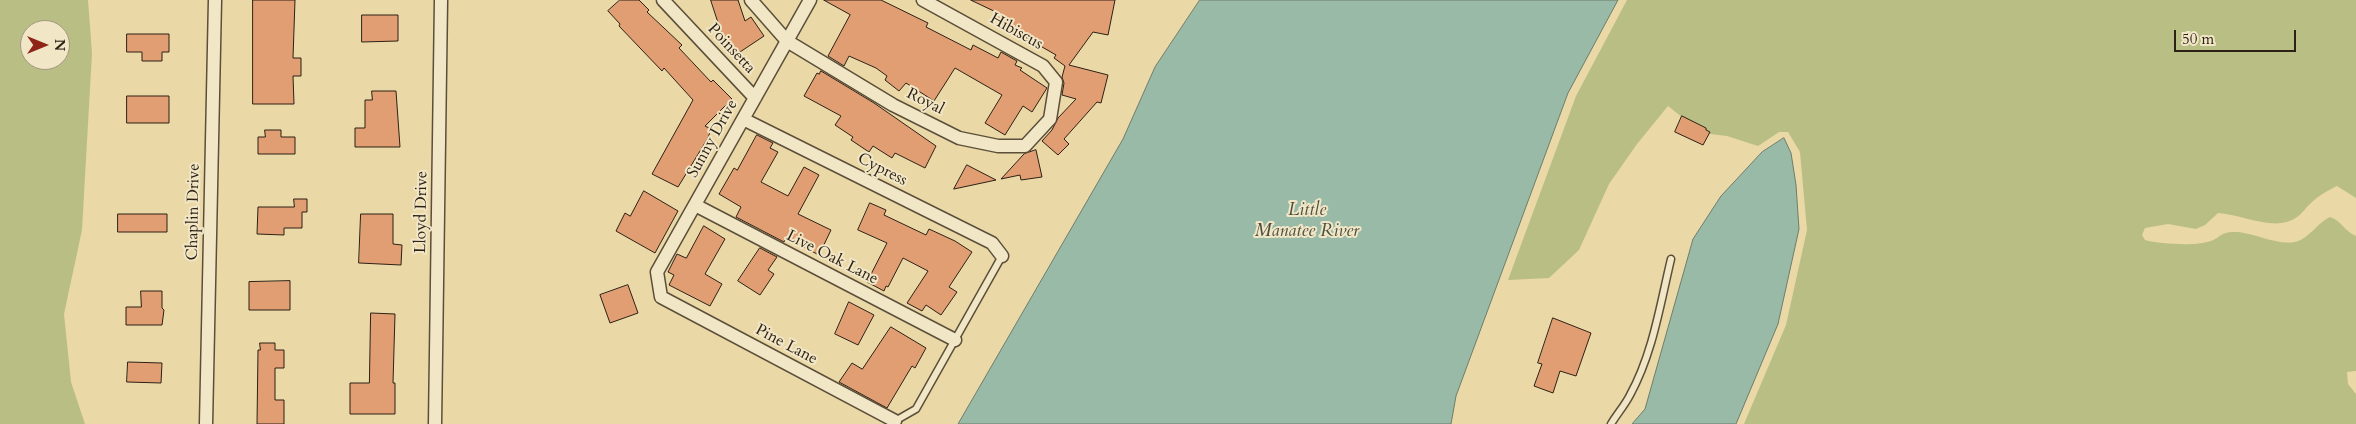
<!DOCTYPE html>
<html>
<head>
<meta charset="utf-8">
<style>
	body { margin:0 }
	#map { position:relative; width:2356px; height:424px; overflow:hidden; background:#ead8a7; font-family:Cardo,serif }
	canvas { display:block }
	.north { position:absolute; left:20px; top:20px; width:50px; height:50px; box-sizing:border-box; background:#f1e6c6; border:1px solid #a2977f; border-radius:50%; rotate:90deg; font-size:14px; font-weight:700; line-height:20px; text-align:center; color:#2c2115 }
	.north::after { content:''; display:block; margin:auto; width:18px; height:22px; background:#8f2418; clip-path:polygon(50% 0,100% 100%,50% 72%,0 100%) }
	.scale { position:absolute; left:2174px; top:30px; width:122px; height:22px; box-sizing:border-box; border:2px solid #2c2115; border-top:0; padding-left:6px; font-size:15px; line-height:18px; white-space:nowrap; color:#2c2115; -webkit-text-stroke:4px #f1e6c6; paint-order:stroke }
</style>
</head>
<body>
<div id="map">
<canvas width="2356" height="424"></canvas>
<div class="north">N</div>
<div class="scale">50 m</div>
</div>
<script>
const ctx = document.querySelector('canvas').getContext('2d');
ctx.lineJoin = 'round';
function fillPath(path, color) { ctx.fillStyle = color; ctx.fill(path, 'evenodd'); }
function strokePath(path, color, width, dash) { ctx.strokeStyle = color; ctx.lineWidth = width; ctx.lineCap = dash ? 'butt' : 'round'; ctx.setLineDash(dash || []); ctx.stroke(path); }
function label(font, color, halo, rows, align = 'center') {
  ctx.font = font + ' Cardo,serif'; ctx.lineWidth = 4; ctx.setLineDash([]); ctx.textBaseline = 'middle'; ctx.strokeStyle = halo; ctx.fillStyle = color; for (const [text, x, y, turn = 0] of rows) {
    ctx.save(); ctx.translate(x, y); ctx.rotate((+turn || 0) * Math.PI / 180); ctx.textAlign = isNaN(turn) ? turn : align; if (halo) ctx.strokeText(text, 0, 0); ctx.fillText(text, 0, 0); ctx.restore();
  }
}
const green = new Path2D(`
	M 0,0 L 88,0 L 92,53 L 82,230 L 64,314 L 71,382 L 85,424 L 0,424 ZM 30,30 L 60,30 L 60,60 L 30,60 Z
	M 1627,0 L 2356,0 L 2356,198 L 2337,186 C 2327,191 2319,195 2311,203 C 2306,207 2302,214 2297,217 C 2276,233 2241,214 2218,213 L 2205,225 L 2196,229 L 2168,224 L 2145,228 L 2142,235 L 2145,240 C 2160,244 2193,246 2207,242 C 2222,239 2217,231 2238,232 C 2257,234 2276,245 2295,242 C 2309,239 2317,223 2330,217 C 2342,221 2343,230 2356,236 L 2356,371 L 2347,372 L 2348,384 L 2356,394 L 2356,424 L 1744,424 L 1786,325 L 1807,230 L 1800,152 L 1788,132 L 1779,132 L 1758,146 L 1727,136 L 1702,133 L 1668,106 L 1637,144 L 1609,184 L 1579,250 L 1549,278 L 1508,280 L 1576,96 Z`);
const water = new Path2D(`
	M 1200,0 L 1618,0 L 1568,93 L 1456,396 L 1451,424 L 958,424 L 1123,139 L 1155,67 Z
	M 1784,138 L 1791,153 L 1796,185 L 1799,229 L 1778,324 L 1736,424 L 1632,424 L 1645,409 L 1693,239 L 1721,196 L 1762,152 Z`);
const building = new Path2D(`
	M 253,0 L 295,0 L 293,58 L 301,58 L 301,76 L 293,76 L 294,104 L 253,104 Z
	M 620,0 L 639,0 L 649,10 L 647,12 L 682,45 L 679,48 L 711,82 L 713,80 L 732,99 L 705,126 L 711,129 L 708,138 L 678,187 L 652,174 L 693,100 L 664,68 L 662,71 L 619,26 L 620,24 L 608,11 Z
	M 711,0 L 738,0 L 745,21 L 751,17 L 764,36 L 737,54 L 730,43 L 726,46 Z
	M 824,0 L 881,0 L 928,23 L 926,27 L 971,50 L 973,45 L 998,58 L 1001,52 L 1017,61 L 1015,65 L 1022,68 L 1020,70 L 1047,88 L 1032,112 L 1023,106 L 1005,135 L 985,123 L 1002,95 L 955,68 L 934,101 L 906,83 L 899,91 L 885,80 L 887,76 L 876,68 L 849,56 L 844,66 L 828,56 L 850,15 Z
	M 971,0 L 1115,0 L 1108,35 L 1093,32 L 1069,65 L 1108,75 L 1101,103 L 1097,102 L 1064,139 L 1069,144 L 1058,155 L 1042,141 L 1052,130 L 1058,118 L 1076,99 L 1062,95 L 1064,83 L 1062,77 L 1065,66 L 1054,58 L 1056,55 L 997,21 L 992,18 L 995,12 Z
	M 362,15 L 398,15 L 398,41 L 362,42 Z
	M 127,34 L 169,34 L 169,52 L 162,52 L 162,61 L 142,61 L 142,52 L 127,52 Z
	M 821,71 L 874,103 L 936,146 L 925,168 L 895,153 L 892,158 L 873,146 L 869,152 L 851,140 L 853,137 L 835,125 L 841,116 L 804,96 L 817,73 L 819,74 Z
	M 372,91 L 396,91 L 400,147 L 355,147 L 355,128 L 365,128 L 365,100 L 372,100 Z
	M 127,96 L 169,96 L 169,123 L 127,123 Z
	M 1682,116 L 1706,128 L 1706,130 L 1710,132 L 1703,145 L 1675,132 Z
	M 265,130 L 281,130 L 281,137 L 295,137 L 295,154 L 258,154 L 258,137 L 265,137 Z
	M 757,135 L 773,143 L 770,148 L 778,152 L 761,182 L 788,196 L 804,167 L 819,175 L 798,214 L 831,230 L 819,255 L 786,238 L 784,242 L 736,217 L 741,207 L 719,194 L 734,168 L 737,170 Z
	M 1036,150 L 1042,177 L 1021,180 L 1020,175 L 1001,179 L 1024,154 Z
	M 967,165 L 996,180 L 954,189 Z
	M 644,191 L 678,211 L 655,253 L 616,231 L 625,213 L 630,216 Z
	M 294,199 L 307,199 L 307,212 L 302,212 L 302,228 L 284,228 L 284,235 L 257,234 L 258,207 L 294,207 Z
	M 870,203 L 886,210 L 884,215 L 926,235 L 929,229 L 955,241 L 972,252 L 949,287 L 957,292 L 941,315 L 926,305 L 922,311 L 907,303 L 928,271 L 903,258 L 888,287 L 886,286 L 884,291 L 867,282 L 887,243 L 858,230 Z
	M 118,214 L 167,214 L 167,232 L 118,232 Z
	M 361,214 L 393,214 L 393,244 L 402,245 L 401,265 L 359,263 Z
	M 704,226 L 725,239 L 705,274 L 722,284 L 710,306 L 669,285 L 674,275 L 668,272 L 677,254 L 686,258 Z
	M 760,248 L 777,257 L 768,270 L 774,274 L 760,295 L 738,281 Z
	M 290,281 L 290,310 L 249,310 L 249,282 Z
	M 628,285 L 638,313 L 610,323 L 600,295 Z
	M 141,291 L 162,291 L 162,308 L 164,310 L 162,325 L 126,325 L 126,307 L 141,307 Z
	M 849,302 L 874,315 L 858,345 L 835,334 Z
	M 371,313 L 395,314 L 393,383 L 395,383 L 395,414 L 350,414 L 350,383 L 369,383 Z
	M 1553,318 L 1591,333 L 1576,376 L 1560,371 L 1553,393 L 1534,386 L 1542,364 L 1538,363 Z
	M 891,327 L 926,348 L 915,368 L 912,366 L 887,408 L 839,382 L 852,363 L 862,369 Z
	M 260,343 L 275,343 L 275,350 L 284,350 L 284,368 L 275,368 L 275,400 L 284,400 L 284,424 L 257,424 L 258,350 L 260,350 Z
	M 128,362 L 162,363 L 161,383 L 127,382 Z`);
const lane = new Path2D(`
	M 895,421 L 916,409 L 1002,256
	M 1611,424 C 1617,414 1625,405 1630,395 C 1653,353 1660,305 1671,259`);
const street = new Path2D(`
	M 663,0 L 755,98
	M 751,0 L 787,41 L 893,105 L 959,138 L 998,146 L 1025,146 L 1050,119 L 1056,82 L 1043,66 L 923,0
	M 810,0 L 657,272 L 661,297 L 895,421
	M 743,119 L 992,243 L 1002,256
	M 695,205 L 955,340
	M 206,424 L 215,0
	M 435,424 L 441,0`);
const streetNames = [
	["Hibiscus",1016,32,29],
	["Poinsetta",731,49,47],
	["Royal",925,102,27],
	["Sunny Drive",713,139,-61],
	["Cypress",882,170,27],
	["Chaplin Drive",194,212,-89],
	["Lloyd Drive",422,212,-89],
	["Live Oak Lane",832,258,27],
	["Pine Lane",786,345,28]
];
const waterNames = [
	["Little",1307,211],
	["Manatee River",1307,232]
];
fillPath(green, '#b9be85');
fillPath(water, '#98baa6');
strokePath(water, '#6d7d6c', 1);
fillPath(building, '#e29e73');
strokePath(building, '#2c2115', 1);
strokePath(lane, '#5c4f3a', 9);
strokePath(street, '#5c4f3a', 15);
strokePath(lane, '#f1e6c6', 6);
strokePath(street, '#f1e6c6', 12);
label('16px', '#2c2115', '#f1e6c6', streetNames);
label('italic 18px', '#4c4f40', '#f1e6c6', waterNames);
</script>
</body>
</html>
